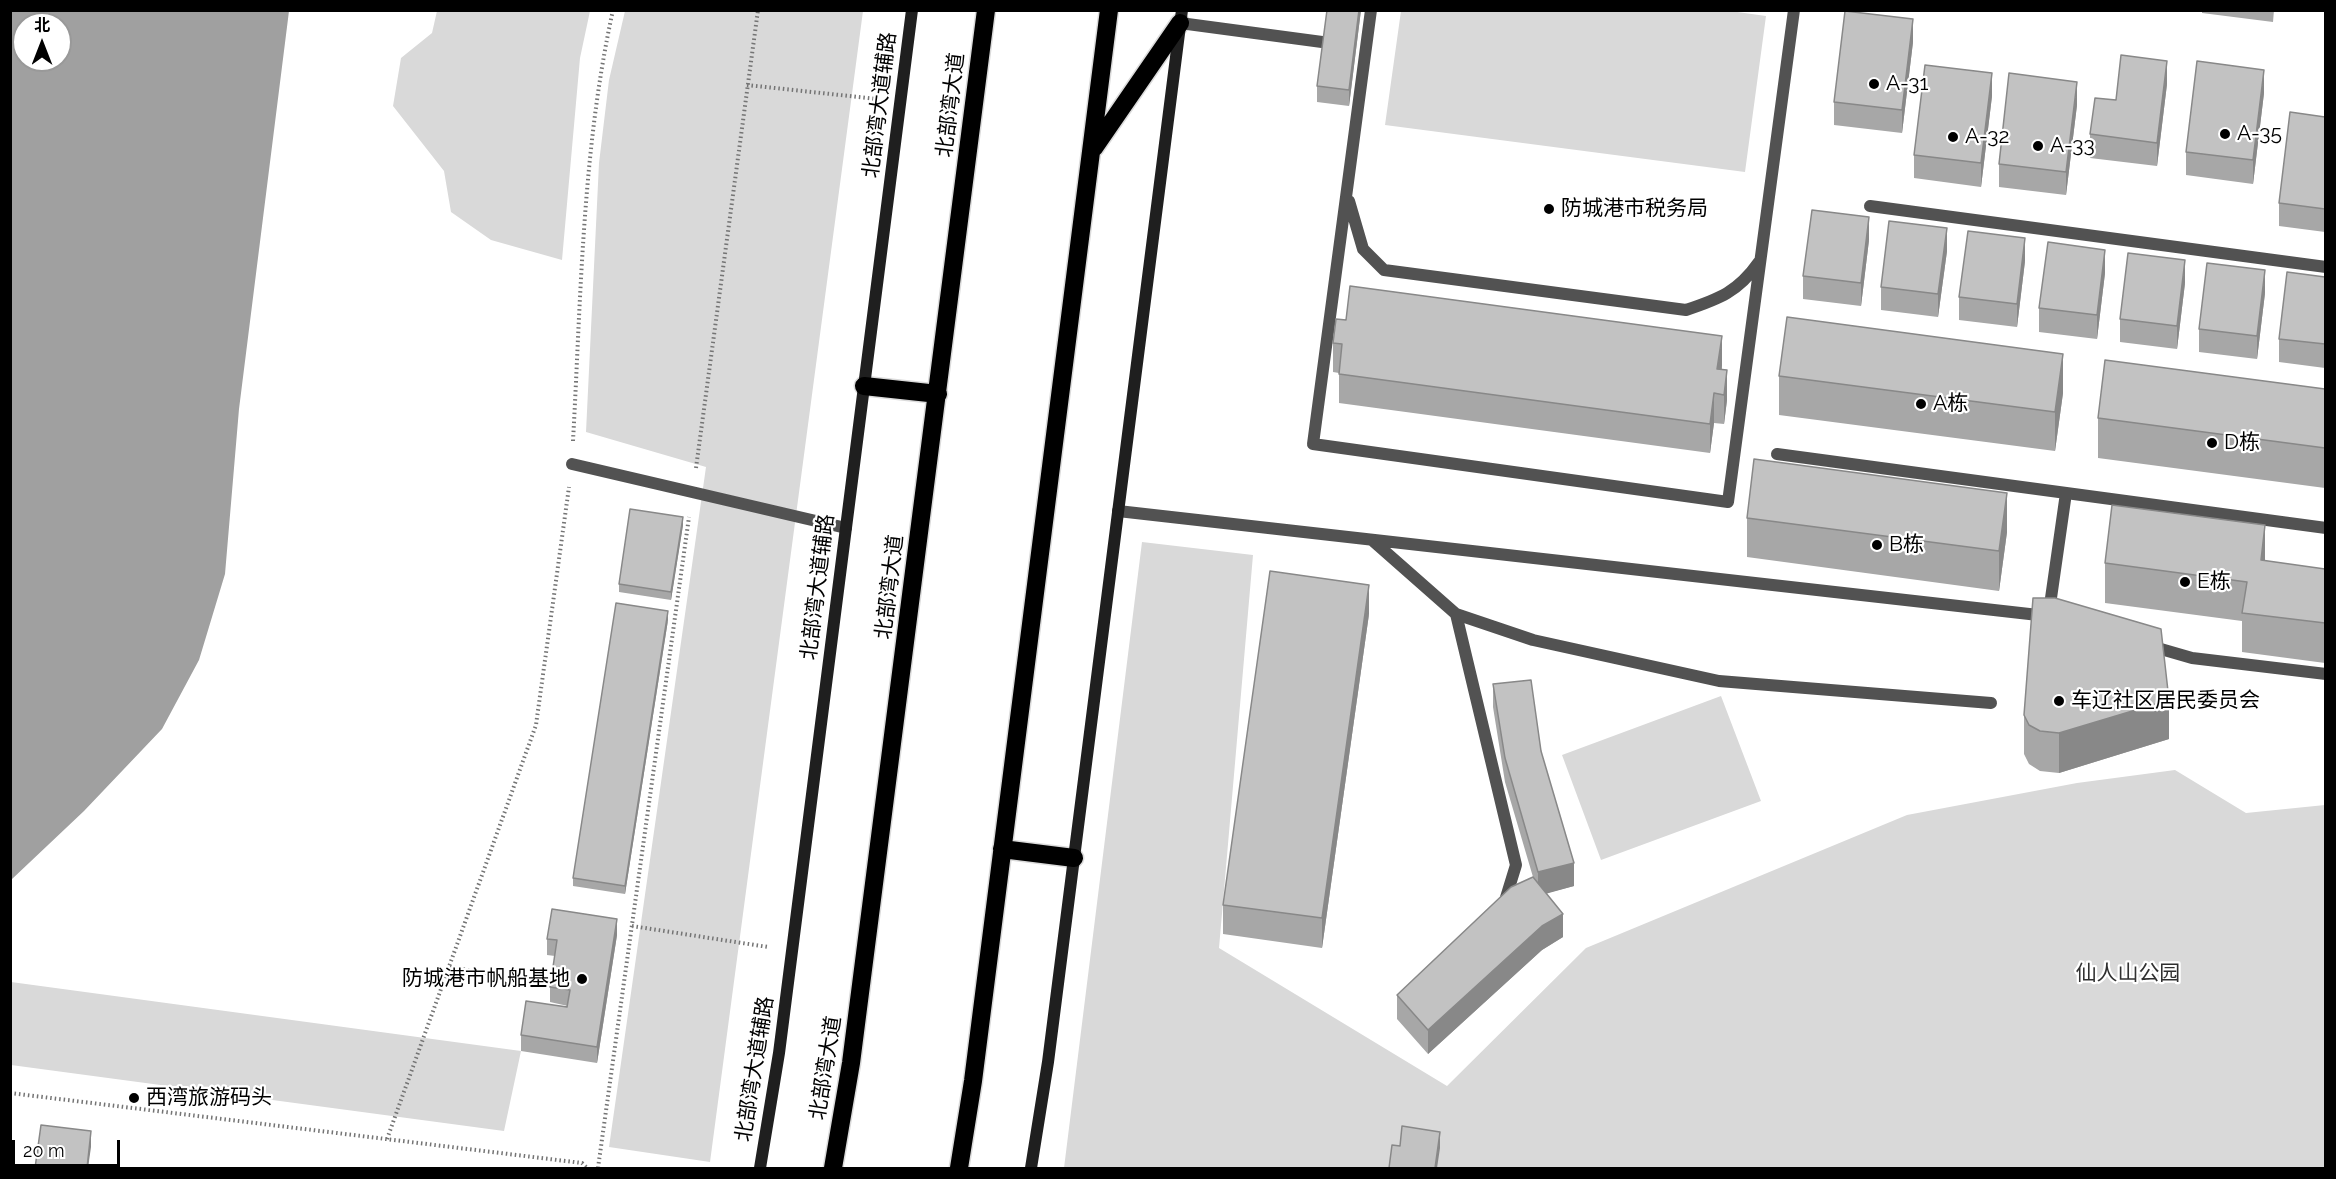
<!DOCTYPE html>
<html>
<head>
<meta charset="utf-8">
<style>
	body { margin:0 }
	#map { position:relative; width:2336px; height:1179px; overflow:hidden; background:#fff; font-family:Raleway,"Noto Sans SC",sans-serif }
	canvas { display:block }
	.frame { position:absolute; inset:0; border:12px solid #000; pointer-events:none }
	.north { position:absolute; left:12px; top:12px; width:60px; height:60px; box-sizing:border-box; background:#fff; border:2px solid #999; border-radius:50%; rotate:0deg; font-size:16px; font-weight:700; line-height:24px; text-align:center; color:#000 }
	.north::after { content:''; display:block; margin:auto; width:21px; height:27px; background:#000; clip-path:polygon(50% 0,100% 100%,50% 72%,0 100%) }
	.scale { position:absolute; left:12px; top:1140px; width:108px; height:27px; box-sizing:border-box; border:3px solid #000; border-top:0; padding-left:8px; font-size:18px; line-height:21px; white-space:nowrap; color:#000; -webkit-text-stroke:4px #fff; paint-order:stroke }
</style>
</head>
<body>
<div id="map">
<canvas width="2336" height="1179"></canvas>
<div class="frame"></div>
<div class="north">北</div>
<div class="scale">20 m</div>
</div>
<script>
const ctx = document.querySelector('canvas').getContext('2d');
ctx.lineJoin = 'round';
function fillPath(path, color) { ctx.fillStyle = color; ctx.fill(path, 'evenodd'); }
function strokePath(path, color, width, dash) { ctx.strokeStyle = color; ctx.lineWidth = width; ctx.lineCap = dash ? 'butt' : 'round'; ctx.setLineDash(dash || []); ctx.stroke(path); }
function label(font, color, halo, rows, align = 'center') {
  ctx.font = font + ' Raleway,"Noto Sans SC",sans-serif'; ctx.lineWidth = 4.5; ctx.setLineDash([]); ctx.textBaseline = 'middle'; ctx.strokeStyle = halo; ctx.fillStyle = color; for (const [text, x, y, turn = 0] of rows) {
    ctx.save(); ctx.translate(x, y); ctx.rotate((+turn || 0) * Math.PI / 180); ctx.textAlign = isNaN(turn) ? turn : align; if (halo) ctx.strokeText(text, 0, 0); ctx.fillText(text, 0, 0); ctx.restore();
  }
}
const green = new Path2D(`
	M 1723,10 L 1766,16 L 1745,172 L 1385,125 L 1401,11 Z
	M 437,11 L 590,11 L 580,58 L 562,260 L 491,240 L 451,212 L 444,171 L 393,106 L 401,58 L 432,33 Z
	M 625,11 L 863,11 L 710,1162 L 609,1147 L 706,467 L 586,432 L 599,163 L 609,80 Z
	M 1142,542 L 1253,555 L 1219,948 L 1447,1086 L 1586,948 L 1907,815 L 2077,783 L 2175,770 L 2246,813 L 2325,805 L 2325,1168 L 1064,1168 Z
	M 1721,696 L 1761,801 L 1601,860 L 1562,755 Z
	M 11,982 L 521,1051 L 504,1131 L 11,1065 Z`);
const water = new Path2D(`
	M 11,10 L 289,11 L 239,409 L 225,574 L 199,660 L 162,729 L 84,811 L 11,880 ZM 24,24 L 60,24 L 60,60 L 24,60 Z`);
const path = new Path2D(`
	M 747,85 L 877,99
	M 573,441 C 581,297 582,151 613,10
	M 696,468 L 758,10
	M 632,926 L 768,947
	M 450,967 L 527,980
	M 10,1093 L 582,1163 L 587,1168
	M 387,1139 L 536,725 L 569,487
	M 598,1168 L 689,517`);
const lane = new Path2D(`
	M 1371,10 L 1313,444 L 1728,502 L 1794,10
	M 1180,23 L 1337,44
	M 1349,201 L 1363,249 L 1384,270 L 1686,310 C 1719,299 1738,292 1759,262
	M 1870,206 L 2326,267
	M 1777,454 L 2326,528
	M 572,464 L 846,528
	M 1118,511 L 2047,616
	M 1372,540 L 1456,614 L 1533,640 L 1719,681 L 1991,703
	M 2049,612 L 2066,493
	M 1456,614 L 1516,865 L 1504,904
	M 2147,645 L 2192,658 L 2326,674`);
const secondary = new Path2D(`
	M 760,1168 L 779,1053 L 912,10
	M 1031,1168 L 1048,1062 L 1182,10`);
const highway = new Path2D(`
	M 1094,148 L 1180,23
	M 864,386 L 938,394
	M 1002,849 L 1074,858
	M 833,1168 L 851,1063 L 986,10
	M 959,1168 L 973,1081 L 1109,10`);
const wall = new Path2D(`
	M 1327,10 L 1361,10 L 1349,106 L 1317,102 L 1317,86 Z
	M 2202,10 L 2274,10 L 2273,22 L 2202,13 Z
	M 1913,42 L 1902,133 L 1834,125 L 1834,102 Z
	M 2167,84 L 2157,166 L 2090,158 L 2090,134 L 2116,100 Z
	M 2264,93 L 2253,184 L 2186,175 L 2186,152 Z
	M 1992,96 L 1981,187 L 1914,178 L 1914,155 Z
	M 2077,105 L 2066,195 L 1999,187 L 1999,164 Z
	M 2325,117 L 2325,232 L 2279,226 L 2279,203 Z
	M 1869,240 L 1861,306 L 1803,299 L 1803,276 Z
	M 1947,251 L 1938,317 L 1881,310 L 1881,287 Z
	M 2025,261 L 2017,327 L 1959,320 L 1959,297 Z
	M 2105,273 L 2097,339 L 2039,332 L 2039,308 Z
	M 2325,277 L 2325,368 L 2279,362 L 2279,339 Z
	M 2185,283 L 2177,349 L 2120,342 L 2120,319 Z
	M 2265,293 L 2257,359 L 2199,352 L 2199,329 Z
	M 1333,343 L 1722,365 L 1722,370 L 1727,400 L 1724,424 L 1714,423 L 1710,453 L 1339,403 L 1339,373 L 1333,372 Z
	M 1779,376 L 2063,393 L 2055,451 L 1779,415 Z
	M 2325,389 L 2325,488 L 2098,458 L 2098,418 Z
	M 1747,518 L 2007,532 L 1999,591 L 1747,557 Z
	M 683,525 L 671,600 L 619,592 L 619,584 Z
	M 2265,561 L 2325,569 L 2325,663 L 2242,652 L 2242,621 L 2105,603 L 2105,563 Z
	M 1369,614 L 1322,948 L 1223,934 L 1223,905 Z
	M 668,620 L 625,894 L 573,886 L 573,878 Z
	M 1493,684 L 1541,751 L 1574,886 L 1547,893 L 1563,937 L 1542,950 L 1428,1054 L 1397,1019 L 1397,995 L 1533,877 L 1505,782 L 1493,707 Z
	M 2024,715 L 2169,739 L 2059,773 L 2040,771 L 2029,764 L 2024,754 Z
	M 617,935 L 597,1063 L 521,1051 L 521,1035 L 567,1007 L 568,1006 L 550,1002 L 550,987 L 555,956 L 547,955 L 547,939 Z`);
const shadedWall = new Path2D(`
	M 1359,10 L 1361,10 L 1349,106 L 1349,90 Z
	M 1913,19 L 1913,42 L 1902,133 L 1902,110 Z
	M 2167,61 L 2167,84 L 2157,166 L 2157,143 Z
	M 2264,70 L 2264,93 L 2253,184 L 2253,160 Z
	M 1992,73 L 1992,96 L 1981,187 L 1981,163 Z
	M 2077,82 L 2077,105 L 2066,195 L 2066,172 Z
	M 1869,217 L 1869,240 L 1861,306 L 1861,283 Z
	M 1947,228 L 1947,251 L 1938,317 L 1938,294 Z
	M 2025,238 L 2025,261 L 2017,327 L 2017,304 Z
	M 2105,250 L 2105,273 L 2097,339 L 2097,315 Z
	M 2185,260 L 2185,283 L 2177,349 L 2177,326 Z
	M 2265,270 L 2265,293 L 2257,359 L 2257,336 Z
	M 1722,336 L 1722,365 L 1718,394 L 1717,369 Z
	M 2063,354 L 2063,393 L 2055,451 L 2055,412 Z
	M 1727,370 L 1727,400 L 1724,424 L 1724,395 Z
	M 1714,393 L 1714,423 L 1710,453 L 1710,424 Z
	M 2007,493 L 2007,532 L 1999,591 L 1999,551 Z
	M 683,517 L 683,525 L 671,600 L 671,592 Z
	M 2265,525 L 2265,565 L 2261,560 Z
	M 1369,585 L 1369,614 L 1322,948 L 1322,918 Z
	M 668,611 L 668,620 L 625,894 L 625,886 Z
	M 2169,700 L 2169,739 L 2059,773 L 2059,733 Z
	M 1574,863 L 1574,886 L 1538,896 L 1538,872 Z
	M 1563,914 L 1563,937 L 1542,950 L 1428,1054 L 1428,1030 L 1542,926 Z
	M 617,919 L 617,935 L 597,1063 L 597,1047 Z
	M 91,1131 L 91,1147 L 88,1168 L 87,1168 Z
	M 1440,1132 L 1440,1148 L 1437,1168 L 1435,1168 Z`);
const building = new Path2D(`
	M 1327,10 L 1359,10 L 1349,90 L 1317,86 Z
	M 1845,11 L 1913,19 L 1902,110 L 1834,102 Z
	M 2121,55 L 2167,61 L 2157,143 L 2090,134 L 2095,98 L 2116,100 Z
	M 2197,61 L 2264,70 L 2253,160 L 2186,152 Z
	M 1925,65 L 1992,73 L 1981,163 L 1914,155 Z
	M 2009,73 L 2077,82 L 2066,172 L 1999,164 Z
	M 2290,112 L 2325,117 L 2325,209 L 2279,203 Z
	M 1812,210 L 1869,217 L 1861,283 L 1803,276 Z
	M 1889,221 L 1947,228 L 1938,294 L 1881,287 Z
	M 1968,231 L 2025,238 L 2017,304 L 1959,297 Z
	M 2048,242 L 2105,250 L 2097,315 L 2039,308 Z
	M 2128,253 L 2185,260 L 2177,326 L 2120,319 Z
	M 2207,263 L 2265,270 L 2257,336 L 2199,329 Z
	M 2287,272 L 2325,277 L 2325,344 L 2279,339 Z
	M 1350,286 L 1722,336 L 1717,369 L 1727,370 L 1724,395 L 1714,393 L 1710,424 L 1339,374 L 1342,344 L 1333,343 L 1336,319 L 1346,320 Z
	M 1787,317 L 2063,354 L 2055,412 L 1779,376 Z
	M 2105,360 L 2325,389 L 2325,448 L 2098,418 Z
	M 1754,459 L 2007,493 L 1999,551 L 1747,518 Z
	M 2112,505 L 2265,525 L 2261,560 L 2325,569 L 2325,623 L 2242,613 L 2247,582 L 2105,563 Z
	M 630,509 L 683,517 L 671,592 L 619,584 Z
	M 1270,571 L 1369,585 L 1322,918 L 1223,905 Z
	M 2033,598 L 2055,598 L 2161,629 L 2169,700 L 2059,733 L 2040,731 L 2029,725 L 2024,715 Z
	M 616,603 L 668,611 L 625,886 L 573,878 Z
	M 1531,680 L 1541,751 L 1574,863 L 1538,872 L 1505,758 L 1493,684 Z
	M 1533,877 L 1563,914 L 1542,926 L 1428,1030 L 1397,995 L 1511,887 Z
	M 552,909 L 617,919 L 597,1047 L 521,1035 L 526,1001 L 567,1007 L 570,990 L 550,987 L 557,940 L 547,939 Z
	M 41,1125 L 91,1131 L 87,1168 L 35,1168 Z
	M 1402,1126 L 1440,1132 L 1435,1168 L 1389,1168 L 1392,1145 L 1400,1146 Z`);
const markers = [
	[1874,84,6,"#000"],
	[2225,134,6,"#000"],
	[1953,137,6,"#000"],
	[2038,146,6,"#000"],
	[1549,209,6,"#000"],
	[1921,404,6,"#000"],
	[2212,443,6,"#000"],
	[1877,545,6,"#000"],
	[2185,582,6,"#000"],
	[2059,701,6,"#000"],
	[582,979,6,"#000"],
	[134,1098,6,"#000"]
];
const poiNames = [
	["A-31",1886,84],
	["A-35",2237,134],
	["A-32",1965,137],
	["A-33",2050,146],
	["防城港市税务局",1561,209],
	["A栋",1933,404],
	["D栋",2224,443],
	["B栋",1889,545],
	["E栋",2197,582],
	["车辽社区居民委员会",2071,701],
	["防城港市帆船基地",570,979,"right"],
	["西湾旅游码头",146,1098]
];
const streetNames = [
	["北部湾大道辅路",880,105,-83],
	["北部湾大道",951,105,-83],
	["北部湾大道辅路",818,587,-83],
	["北部湾大道",890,587,-83],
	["北部湾大道",826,1068,-81],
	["北部湾大道辅路",755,1069,-81]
];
const parkNames = [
	["仙人山公园",2128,974]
];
fillPath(green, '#d9d9d9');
fillPath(water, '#a0a0a0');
strokePath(highway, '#dbdbdb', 21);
strokePath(path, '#747474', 4, [1.5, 3]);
strokePath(lane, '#525252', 12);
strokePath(secondary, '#1f1f1f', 12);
strokePath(highway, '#000', 18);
fillPath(wall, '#a7a7a7');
fillPath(shadedWall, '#888');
fillPath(building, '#c2c2c2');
strokePath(building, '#888', 1.5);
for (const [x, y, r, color] of markers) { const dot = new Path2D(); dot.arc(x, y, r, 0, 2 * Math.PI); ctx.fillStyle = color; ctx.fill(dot); strokePath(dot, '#fff', 2); }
label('21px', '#000', '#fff', poiNames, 'left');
label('21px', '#000', '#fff', streetNames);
label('21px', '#303030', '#fff', parkNames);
</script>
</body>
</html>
